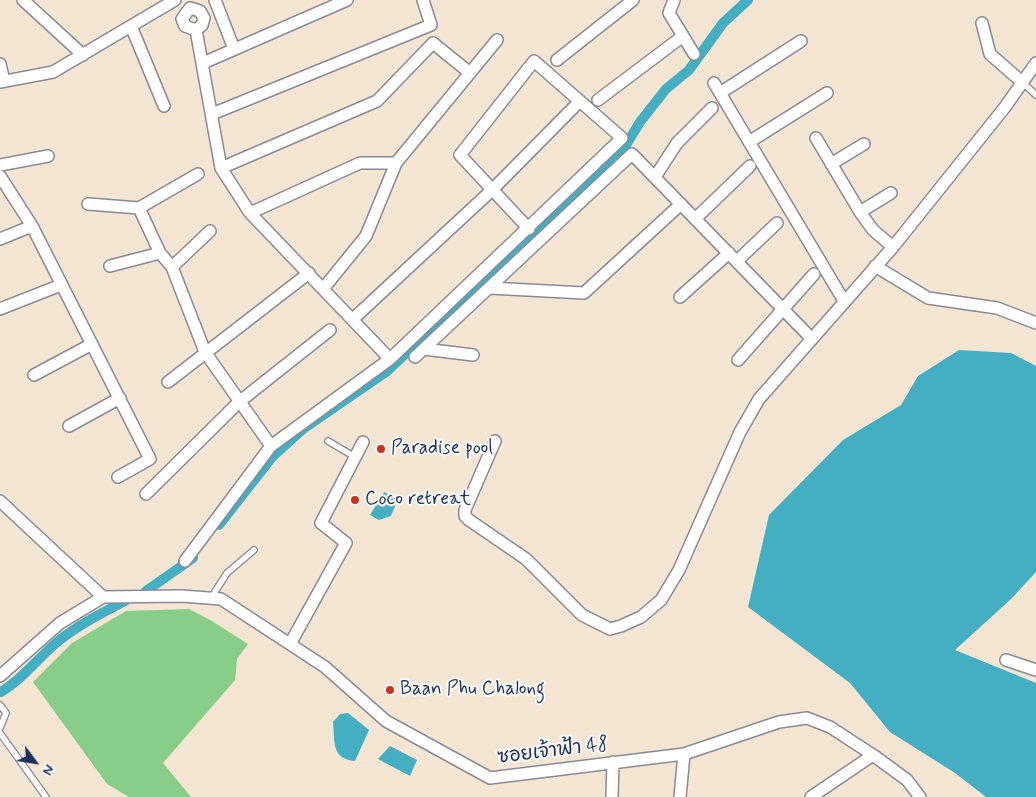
<!DOCTYPE html>
<html>
<head>
<meta charset="utf-8">
<style>
	body { margin:0 }
	#map { position:relative; width:1036px; height:797px; overflow:hidden; background:#f4e6d2; font-family:Mynerve,sans-serif }
	canvas { display:block }
	.north { position:absolute; left:10px; top:737px; width:50px; height:50px; -webkit-text-stroke:4px #f6f6f2; paint-order:stroke; rotate:121deg; font-size:14px; font-weight:700; line-height:20px; text-align:center; color:#1b2f5e }
	.north::after { content:''; display:block; margin:auto; width:18px; height:22px; background:#1b2f5e; clip-path:polygon(50% 0,100% 100%,50% 72%,0 100%) }
</style>
</head>
<body>
<div id="map">
<canvas width="1036" height="797"></canvas>
<div class="north">N</div>
</div>
<script>
const ctx = document.querySelector('canvas').getContext('2d');
ctx.lineJoin = 'round';
function fillPath(path, color) { ctx.fillStyle = color; ctx.fill(path, 'evenodd'); }
function strokePath(path, color, width, dash) { ctx.strokeStyle = color; ctx.lineWidth = width; ctx.lineCap = dash ? 'butt' : 'round'; ctx.setLineDash(dash || []); ctx.stroke(path); }
function label(font, color, halo, rows, align = 'center') {
  ctx.font = font + ' Mynerve,"Playpen Sans Thai",sans-serif'; ctx.lineWidth = 4.5; ctx.setLineDash([]); ctx.textBaseline = 'middle'; ctx.strokeStyle = halo; ctx.fillStyle = color; for (const [text, x, y, turn = 0] of rows) {
    ctx.save(); ctx.translate(x, y); ctx.rotate((+turn || 0) * Math.PI / 180); ctx.textAlign = isNaN(turn) ? turn : align; if (halo) ctx.strokeText(text, 0, 0); ctx.fillText(text, 0, 0); ctx.restore();
  }
}
const green = new Path2D(`
	M 189,609 L 212,621 L 248,644 L 237,659 L 235,680 L 163,763 L 191,797 L 129,797 L 107,784 L 33,682 L 72,643 L 126,611 Z`);
const water = new Path2D(`
	M 959,350 L 1011,353 L 1036,366 L 1036,572 L 1011,599 L 955,650 L 1036,683 L 1036,797 L 986,797 L 955,773 L 890,732 L 850,683 L 748,607 L 769,515 L 843,440 L 901,405 L 918,376 Z
	M 384,492 L 398,499 L 391,516 L 379,520 L 370,515 Z
	M 348,713 L 369,730 L 355,761 C 331,759 335,742 333,722 L 340,714 Z
	M 390,746 L 417,760 L 410,776 L 378,759 Z`);
const canal = new Path2D(`
	M 219,525 L 273,456 L 303,429 L 386,372 L 626,145 L 640,122 L 666,89 L 689,70 L 723,23 L 748,0
	M 146,591 L 193,558
	M 1,692 C 23,679 37,659 56,643 C 76,626 102,613 125,601`);
const lane = new Path2D(`
	M 1023,83 L 1036,95
	M 328,441 L 355,457
	M 211,598 L 227,573 L 254,550
	M 0,705 L 6,713 L 0,728
	M 0,733 L 46,797`);
const street = new Path2D(`
	M 23,0 L 83,55
	M 215,0 L 234,49
	M 674,0 L 669,13 L 694,54
	M 190,8 L 200,11 L 204,18 L 202,25 L 196,30
	M 190,8 L 182,19 L 185,26 L 196,30
	M 982,23 L 990,54 L 1023,83
	M 131,26 L 164,106
	M 196,30 L 221,168 L 250,213 L 390,359
	M 557,60 L 633,0
	M 203,63 L 347,0
	M 0,64 L 4,81
	M 0,82 L 53,72 L 175,0
	M 714,83 L 844,301
	M 720,93 L 801,41
	M 598,100 L 683,36
	M 212,114 L 431,25 L 423,0
	M 816,138 L 860,212 L 873,230 L 893,247
	M 749,142 L 827,93
	M 831,164 L 864,144
	M 0,165 L 48,156
	M 221,168 L 377,101 L 433,43 L 470,73
	M 0,176 L 32,226 L 150,459 L 118,477
	M 655,177 L 677,143 L 712,108
	M 88,204 L 139,208 L 160,253 L 172,267 L 205,352 L 271,446
	M 139,208 L 198,174
	M 860,212 L 891,193
	M 250,213 L 360,163 L 396,163
	M 695,219 L 750,166
	M 0,239 L 32,226
	M 737,261 L 777,223
	M 110,266 L 160,253
	M 875,266 L 928,298 L 997,308 L 1036,323
	M 172,267 L 210,231
	M 490,288 L 584,293 L 681,204
	M 323,289 L 366,236 L 396,163 L 497,40
	M 680,297 L 729,253
	M 0,309 L 61,285
	M 353,319 L 492,190 L 580,101
	M 424,349 L 473,355
	M 415,357 L 632,154 L 811,338
	M 738,360 L 814,274
	M 34,375 L 92,344
	M 168,382 L 309,273
	M 69,426 L 120,398
	M 495,441 L 465,510 L 465,516 L 469,520 L 526,559 L 582,615 L 610,629 L 621,626 L 641,617 L 661,600 L 679,570 L 740,432 L 759,399 L 893,247 L 1005,107 L 1036,63
	M 146,494 L 239,402 L 330,330
	M 0,501 L 103,597
	M 185,561 L 271,446 L 390,359 L 622,138 L 534,61 L 460,155 L 529,229
	M 290,644 L 346,543 L 321,523 L 363,442
	M 1006,660 L 1036,670
	M 0,676 L 60,623 L 103,597 L 182,596 L 221,599 L 325,667 L 386,721 L 490,778 L 684,754 L 779,722 L 807,718 L 830,727 L 873,755 L 907,780 L 920,797
	M 612,797 L 613,762
	M 680,797 L 684,754
	M 811,797 L 873,755`);
const markers = [
	[381,449,5,"#c8321e"],
	[355,500,5,"#c8321e"],
	[390,690,5,"#c8321e"]
];
const poiNames = [
	["Paradise pool",391,449],
	["Coco retreat",365,500],
	["Baan Phu Chalong",400,690]
];
const streetNames = [
	["ซอยเจ้าฟ้า 48",553,752,-7]
];
fillPath(green, '#88ce88');
fillPath(water, '#44aec3');
strokePath(canal, '#44aec3', 10);
strokePath(lane, '#888a98', 8);
strokePath(street, '#888a98', 14);
strokePath(lane, '#fff', 5.5);
strokePath(street, '#fff', 11);
for (const [x, y, r, color] of markers) { const dot = new Path2D(); dot.arc(x, y, r, 0, 2 * Math.PI); ctx.fillStyle = color; ctx.fill(dot); strokePath(dot, '#f6f6f2', 2); }
label('19px', '#1b2f5e', '#f6f6f2', poiNames, 'left');
label('19px', '#1b2f5e', '#f6f6f2', streetNames);
</script>
</body>
</html>
